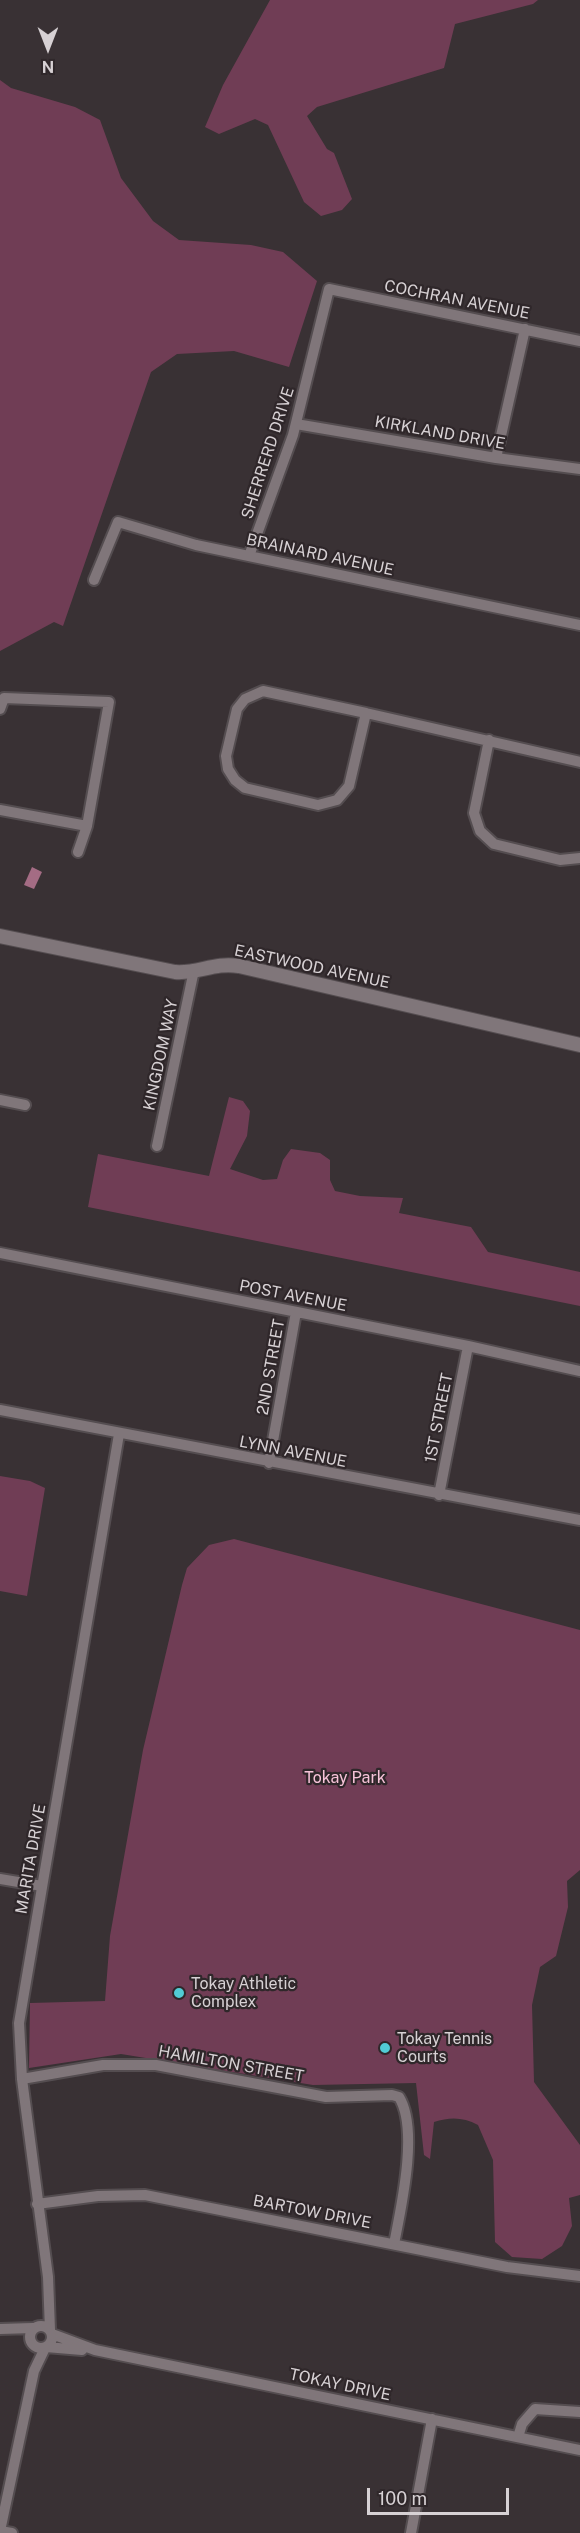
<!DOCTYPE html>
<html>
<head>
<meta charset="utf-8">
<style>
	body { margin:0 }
	#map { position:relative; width:580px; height:2533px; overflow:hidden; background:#393134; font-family:"Public Sans",sans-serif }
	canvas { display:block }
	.north { position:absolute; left:18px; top:18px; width:60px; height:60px; -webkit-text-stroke:4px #2f272a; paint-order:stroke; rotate:180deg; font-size:16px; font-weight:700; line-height:24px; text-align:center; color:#d7d1d4 }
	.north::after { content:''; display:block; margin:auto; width:21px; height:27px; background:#d7d1d4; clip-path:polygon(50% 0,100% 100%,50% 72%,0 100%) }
	.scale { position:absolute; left:367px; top:2488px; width:142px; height:27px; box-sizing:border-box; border:3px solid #d7d1d4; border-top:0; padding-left:8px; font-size:18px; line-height:21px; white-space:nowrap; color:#d7d1d4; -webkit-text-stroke:4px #2f272a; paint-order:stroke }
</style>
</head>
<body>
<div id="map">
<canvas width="580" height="2533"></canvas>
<div class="north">N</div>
<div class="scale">100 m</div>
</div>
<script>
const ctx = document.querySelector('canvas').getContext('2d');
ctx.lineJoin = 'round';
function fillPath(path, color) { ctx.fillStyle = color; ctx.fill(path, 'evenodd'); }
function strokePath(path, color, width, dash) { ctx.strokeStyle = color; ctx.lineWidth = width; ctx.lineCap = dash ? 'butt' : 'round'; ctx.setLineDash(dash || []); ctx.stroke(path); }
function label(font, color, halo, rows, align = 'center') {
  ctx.font = font + ' "Public Sans",sans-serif'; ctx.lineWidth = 4.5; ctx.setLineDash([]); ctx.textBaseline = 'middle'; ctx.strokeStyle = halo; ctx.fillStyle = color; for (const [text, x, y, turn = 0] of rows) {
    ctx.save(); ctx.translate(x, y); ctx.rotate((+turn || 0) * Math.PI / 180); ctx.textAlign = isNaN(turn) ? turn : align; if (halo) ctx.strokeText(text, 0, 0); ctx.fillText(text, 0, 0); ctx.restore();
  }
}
const green = new Path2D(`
	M 270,0 L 538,0 L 533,4 L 455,24 L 444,68 L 317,107 L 307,116 L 327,149 L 334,153 L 352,199 L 342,210 L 321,216 L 304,202 L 268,125 L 255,119 L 219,134 L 205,127 L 223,85 Z
	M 0,80 L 11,88 L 75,107 L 100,120 L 121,178 L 153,221 L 179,240 L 251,245 L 283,252 L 317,281 L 289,367 L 234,351 L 177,354 L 151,372 L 63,626 L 54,622 L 0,651 Z
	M 229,1097 L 243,1101 L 250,1111 L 247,1136 L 230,1169 L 263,1180 L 277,1179 L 283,1160 L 291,1149 L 320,1153 L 330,1160 L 330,1180 L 335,1191 L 360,1196 L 403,1198 L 399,1213 L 471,1227 L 488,1252 L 580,1272 L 580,1306 L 88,1207 L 98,1154 L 209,1176 Z
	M 0,1476 L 30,1481 L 45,1488 L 27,1596 L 0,1591 Z
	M 234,1539 L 580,1630 L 580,1870 L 567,1881 L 568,1907 L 556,1956 L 540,1967 L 532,2005 L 534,2082 L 580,2145 L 580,2195 L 569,2198 L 572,2226 L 562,2246 L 542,2259 L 512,2257 L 495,2242 L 493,2160 L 478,2125 C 463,2117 450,2117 434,2122 L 430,2159 L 424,2155 L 416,2083 L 313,2085 L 121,2054 L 29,2068 L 30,2003 L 105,2001 L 110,1936 L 143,1750 L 182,1585 L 187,1568 L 209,1545 Z`);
const water = new Path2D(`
	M 32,867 L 42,872 L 34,889 L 24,885 Z`);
const minor = new Path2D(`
	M 296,424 L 496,458 L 580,469
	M 496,458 L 525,329
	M 249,556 L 293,435 L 329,289 L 580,341
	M 94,580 L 118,522 L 196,545 L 580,625
	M 263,691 L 366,713 L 349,786 L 337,800 L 318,805 L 245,788 L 235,780 L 228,769 L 226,756 L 237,709 L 245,699 Z
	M 0,709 L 4,698 L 109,702 L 87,826 L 78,852
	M 366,713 L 580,762
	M 489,740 L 474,813 L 480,831 L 494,844 L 560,860 L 580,858
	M 0,810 L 87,826
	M 0,1100 L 25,1105
	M 157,1146 L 194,970
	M 0,1253 L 468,1346 L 580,1371
	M 0,1410 L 580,1520
	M 269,1463 L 296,1312
	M 439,1495 L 468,1346
	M 0,1879 L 42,1886
	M 22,2079 L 103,2065 L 156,2065 L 326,2097 L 392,2095 L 399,2097 C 419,2129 401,2208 394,2244
	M 37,2204 L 98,2196 L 145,2195 L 507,2267 L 580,2276
	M30 2337a11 11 0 1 1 22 0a11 11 0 1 1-22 0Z
	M 0,2329 L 33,2328
	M 50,2330 L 48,2277 L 22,2079 L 19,2023 L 119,1434
	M 52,2334 L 95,2350 L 580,2450
	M 46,2347 L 82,2350
	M 518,2437 L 522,2424 L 535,2409 L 580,2412
	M 12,2533 L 0,2531 L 34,2371 L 45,2348
	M 411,2533 L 432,2419`);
const tertiary = new Path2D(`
	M 0,936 L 175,972 C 198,974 214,962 239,966 L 580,1045`);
const markers = [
	[179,1993,6,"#51ccd5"],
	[385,2048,6,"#51ccd5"]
];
const streetNames = [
	["COCHRAN AVENUE",457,300,11],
	["KIRKLAND DRIVE",440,433,10],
	["SHERRERD DRIVE",268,453,-72],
	["BRAINARD AVENUE",320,555,12],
	["EASTWOOD AVENUE",312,967,12],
	["KINGDOM WAY",161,1055,-78],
	["POST AVENUE",293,1296,11],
	["2ND STREET",271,1367,-80],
	["1ST STREET",439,1418,-79],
	["LYNN AVENUE",293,1452,11],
	["MARITA DRIVE",31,1859,-80],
	["HAMILTON STREET",231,2064,10],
	["BARTOW DRIVE",312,2212,11],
	["TOKAY DRIVE",340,2385,12]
];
const parkNames = [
	["Tokay Park",345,1778]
];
const poiNames = [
	["Tokay Athletic",191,1984],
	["Complex",191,2002],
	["Tokay Tennis",397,2039],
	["Courts",397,2057]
];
fillPath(green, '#703d55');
fillPath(water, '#a46c84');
strokePath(minor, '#544d50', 14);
strokePath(tertiary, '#544d50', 16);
strokePath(minor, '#80767a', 10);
strokePath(tertiary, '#80767a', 14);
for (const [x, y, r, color] of markers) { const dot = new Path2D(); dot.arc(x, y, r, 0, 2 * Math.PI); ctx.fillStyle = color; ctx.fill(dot); strokePath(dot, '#2f272a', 2); }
label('16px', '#d7d1d4', '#2f272a', streetNames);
label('16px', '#f7c3d9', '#2f272a', parkNames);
label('16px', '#d7d1d4', '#2f272a', poiNames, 'left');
</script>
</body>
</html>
